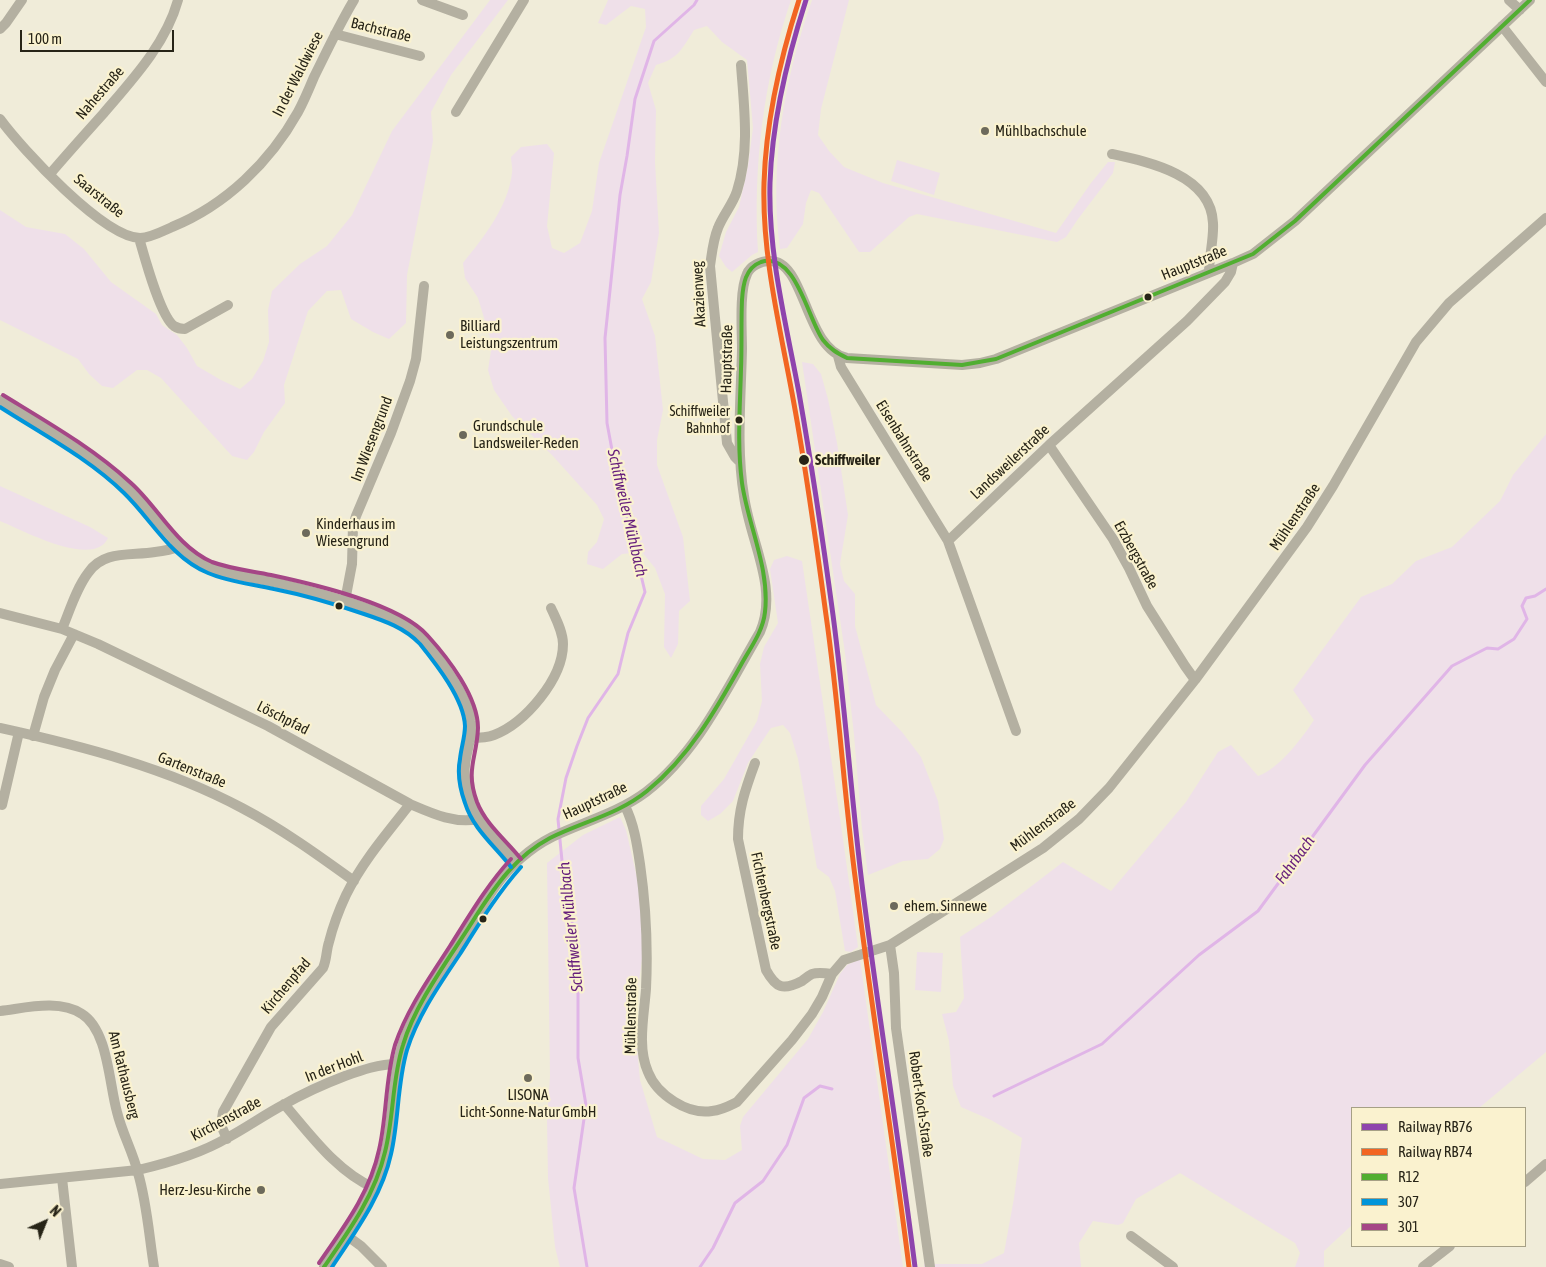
<!DOCTYPE html>
<html>
<head>
<meta charset="utf-8">
<style>
	body { margin:0 }
	#map { position:relative; width:1546px; height:1267px; overflow:hidden; background:#f0ecd9; font-family:"Asap Condensed",sans-serif }
	canvas { display:block }
	.legend { position:absolute; left:1351px; top:1107px; width:175px; height:140px; box-sizing:border-box; background:#faf2cf; border:1px solid #a6a085; margin:0; padding:6px 9px; list-style:none; font-size:15px; color:#272417 }
	.legend li { display:flex; align-items:center; gap:10px; height:25px }
	.legend b { width:25px; border:1px solid #a6a085 }
	.north { position:absolute; left:20px; top:1197px; width:50px; height:50px; -webkit-text-stroke:4px #faf2cf; paint-order:stroke; rotate:44deg; font-size:14px; font-weight:700; line-height:20px; text-align:center; color:#272417 }
	.north::after { content:''; display:block; margin:auto; width:18px; height:22px; background:#272417; clip-path:polygon(50% 0,100% 100%,50% 72%,0 100%) }
	.scale { position:absolute; left:20px; top:30px; width:154px; height:22px; box-sizing:border-box; border:2px solid #272417; border-top:0; padding-left:6px; font-size:15px; line-height:18px; white-space:nowrap; color:#272417; -webkit-text-stroke:4px #faf2cf; paint-order:stroke }
</style>
</head>
<body>
<div id="map">
<canvas width="1546" height="1267"></canvas>
<ul class="legend">
<li><b style="height:6px;background:#8e44ad"></b>Railway RB76</li>
<li><b style="height:6px;background:#f26522"></b>Railway RB74</li>
<li><b style="height:6px;background:#51ae31"></b>R12</li>
<li><b style="height:6px;background:#0095da"></b>307</li>
<li><b style="height:6px;background:#a54686"></b>301</li>
</ul>
<div class="north">N</div>
<div class="scale">100 m</div>
</div>
<script>
const ctx = document.querySelector('canvas').getContext('2d');
ctx.lineJoin = 'round';
function fillPath(path, color) { ctx.fillStyle = color; ctx.fill(path, 'evenodd'); }
function strokePath(path, color, width, dash) { ctx.strokeStyle = color; ctx.lineWidth = width; ctx.lineCap = dash ? 'butt' : 'round'; ctx.setLineDash(dash || []); ctx.stroke(path); }
function label(font, color, halo, rows, align = 'center') {
  ctx.font = font + ' "Asap Condensed",sans-serif'; ctx.lineWidth = 4.5; ctx.setLineDash([]); ctx.textBaseline = 'middle'; ctx.strokeStyle = halo; ctx.fillStyle = color; for (const [text, x, y, turn = 0] of rows) {
    ctx.save(); ctx.translate(x, y); ctx.rotate((+turn || 0) * Math.PI / 180); ctx.textAlign = isNaN(turn) ? turn : align; if (halo) ctx.strokeText(text, 0, 0); ctx.fillText(text, 0, 0); ctx.restore();
  }
}
const green = new Path2D(`
	M 490,0 L 508,0 L 451,75 L 431,112 L 433,141 L 407,275 L 406,323 L 389,339 L 373,332 L 351,319 L 341,290 L 327,291 L 308,311 L 284,385 L 285,403 L 264,432 L 254,452 L 247,460 L 232,456 L 161,378 L 147,370 L 137,370 L 113,388 L 102,386 L 89,374 L 78,359 L 0,320 L 0,210 L 26,227 L 65,234 L 84,249 L 111,282 L 156,314 L 162,325 L 177,335 L 187,348 L 197,366 L 221,380 L 240,389 L 252,379 L 263,361 L 269,342 L 268,310 L 272,291 L 300,264 L 327,246 L 352,215 L 392,131 Z
	M 608,0 L 791,0 C 763,82 753,166 758,252 L 752,255 L 732,272 L 726,267 L 719,256 L 726,232 L 739,207 L 748,166 L 753,128 L 747,60 L 722,42 L 707,26 L 694,30 C 682,49 678,59 656,65 L 648,83 L 656,110 L 655,162 L 659,233 L 651,282 L 642,299 L 655,336 L 663,410 L 657,440 L 657,465 L 683,537 L 690,601 L 679,611 L 678,644 L 671,658 L 664,647 L 665,594 L 655,568 L 642,552 L 622,554 L 603,569 L 587,564 L 588,552 L 597,542 L 604,519 L 597,505 L 552,455 L 512,416 L 494,390 L 488,370 L 492,344 L 478,298 L 465,278 L 463,263 C 484,237 508,207 512,173 C 513,168 511,162 511,157 L 521,147 L 547,144 L 554,153 L 547,226 L 552,248 L 564,253 L 580,243 L 592,211 L 599,163 L 646,27 L 645,9 L 631,6 L 606,25 L 598,23 Z
	M 812,0 L 849,0 L 821,109 L 818,135 L 829,151 L 844,167 L 883,183 L 1056,233 L 1091,183 L 1108,162 L 1115,162 L 1113,173 L 1078,219 L 1066,237 L 1057,242 L 917,214 L 909,217 L 870,252 L 859,252 L 819,193 L 811,190 L 806,203 L 803,224 L 787,248 L 780,249 C 769,165 784,80 812,0 Z
	M 897,160 L 940,173 L 934,195 L 891,181 Z
	M 802,362 L 813,364 L 821,374 L 828,399 L 837,443 L 848,515 L 840,564 L 844,581 L 855,594 L 855,626 L 865,663 L 876,705 L 902,732 L 921,757 L 938,801 L 944,839 L 940,849 L 928,859 L 903,861 L 868,875 L 862,829 L 854,735 L 845,653 Z
	M 1546,434 L 1546,1052 L 1479,1108 L 1352,1108 L 1352,1225 L 1324,1251 L 1324,1267 L 1295,1267 L 1300,1253 L 1295,1243 L 1180,1173 L 1136,1199 L 1123,1223 L 1118,1225 L 1093,1221 L 1079,1243 L 1081,1267 L 924,1267 L 924,1264 L 982,1264 L 1004,1253 L 1014,1198 L 1022,1138 L 991,1120 L 961,1107 L 953,1086 L 949,1041 L 942,1014 L 956,1012 L 964,998 L 960,937 L 991,917 L 1063,862 L 1111,891 L 1186,802 L 1218,752 L 1231,745 L 1258,776 C 1278,770 1303,737 1314,720 L 1293,690 L 1361,597 L 1392,584 L 1416,561 L 1452,547 L 1500,501 L 1513,475 Z
	M 0,486 L 90,527 L 108,538 C 94,569 22,530 0,521 Z
	M 787,556 L 802,561 L 842,832 L 858,947 L 851,952 L 845,951 L 835,891 L 829,877 L 817,868 L 798,759 L 790,733 L 783,725 L 771,728 L 763,740 L 748,763 L 733,801 L 720,814 L 708,821 L 701,815 L 701,806 L 724,779 L 757,721 L 762,701 L 760,664 L 764,647 L 778,623 L 770,569 L 774,560 Z
	M 620,817 L 626,830 L 640,891 L 644,946 L 634,1015 L 640,1080 L 657,1137 L 703,1159 L 725,1160 L 742,1150 L 740,1126 L 743,1117 L 808,1039 L 823,1012 L 840,974 L 847,965 L 860,959 L 903,1267 L 560,1267 L 555,1247 L 548,1178 L 547,1119 L 550,1076 L 547,863 L 583,835 Z
	M 917,952 L 943,953 L 941,992 L 915,990 Z`);
const stream = new Path2D(`
	M 994,1096 L 1102,1044 L 1199,955 L 1258,911 L 1365,765 L 1452,666 L 1487,648 L 1498,649 L 1514,639 L 1527,619 L 1522,606 L 1526,598 L 1535,596 L 1546,589
	M 587,1267 L 574,1188 L 586,1105 L 578,1058 L 578,989 L 569,890 L 562,861 L 558,819 L 566,778 L 577,746 L 588,718 L 618,674 L 628,633 L 645,592 L 615,466 L 607,423 L 605,338 L 620,195 L 627,156 L 635,99 L 654,41 L 694,5 L 697,0
	M 700,1267 L 713,1248 L 735,1203 L 763,1181 L 787,1145 L 804,1098 L 820,1086 L 832,1089`);
const minor = new Path2D(`
	M 422,0 L 463,15
	M 1509,0 L 1520,10
	M 1502,26 L 1546,82
	M 0,29 L 6,23 L 22,0
	M 335,34 L 420,56
	M 456,112 L 524,0
	M 0,119 C 22,149 103,237 140,238 C 150,238 163,231 172,227 C 226,205 270,162 298,112 C 304,101 309,89 314,77 C 327,51 339,25 354,0
	M 1112,154 C 1149,162 1211,175 1213,223 C 1214,239 1209,256 1209,273
	M 50,174 C 67,154 85,134 103,114 C 132,80 166,44 178,0
	M 139,238 C 144,255 160,316 174,326 C 177,328 181,329 185,329 L 228,305
	M 838,356 L 841,367 L 948,541 L 1016,731
	M 0,400 C 44,428 89,453 128,488 C 150,509 181,556 209,567 C 232,576 257,578 282,584 C 311,591 341,599 369,609 C 390,616 410,623 424,640 C 439,658 469,698 471,721 C 473,737 466,751 465,766 C 463,778 468,792 471,803 C 480,828 501,842 516,863
	M 1049,445 L 1113,539 L 1129,568 L 1147,606 L 1185,666 L 1195,680
	M 740,462 L 735,457 L 727,443 L 710,266 C 712,253 713,240 718,228 C 723,215 733,204 737,191 C 750,150 744,107 741,65
	M 948,541 L 1049,445 L 1187,321 L 1225,282 L 1231,272 L 1233,263
	M 345,601 L 352,564 L 353,526 L 356,516 L 391,433 L 410,381 L 416,359 L 424,286
	M 0,613 L 62,629 L 98,644 L 268,726 L 410,804 C 431,813 454,824 478,819
	M 62,629 C 70,610 76,589 88,573 C 103,550 131,556 155,552 C 164,551 173,549 181,546
	M 0,728 C 82,746 167,768 242,808 C 282,829 318,855 354,881
	M 33,736 L 44,697 L 55,670 L 74,634
	M 471,738 C 479,738 486,738 494,735 C 525,723 563,679 563,644 C 563,632 556,619 551,608
	M 755,763 C 745,790 738,810 738,839 L 766,970 C 776,988 783,991 802,981 C 805,979 808,976 812,974 C 818,972 825,973 832,974
	M 2,805 L 19,732
	M 625,806 C 634,824 637,844 640,864 C 646,906 648,947 646,989 C 644,1016 637,1047 648,1072 C 657,1095 688,1115 712,1111 C 722,1110 729,1106 737,1102 L 792,1040 L 812,1014 L 822,997 L 832,974 L 844,960 L 890,945 L 1043,848 L 1079,819 L 1109,788 L 1195,680 L 1307,527 L 1333,486 L 1416,342 L 1449,303 L 1546,218
	M 890,945 L 894,973 L 896,1028 L 930,1267
	M 0,1011 C 26,1008 59,999 82,1014 C 108,1030 109,1084 117,1112 C 122,1133 133,1152 138,1173 C 147,1203 149,1236 154,1267
	M 284,1104 C 310,1134 336,1171 374,1188
	M 227,1139 L 221,1125 L 223,1112 L 271,1027 L 323,968 C 327,959 326,951 329,942 C 333,926 339,910 346,895 C 362,862 388,832 410,804
	M 62,1178 L 72,1267
	M 1525,1182 L 1546,1164
	M 0,1184 L 138,1170 C 168,1163 200,1154 227,1138 C 246,1128 264,1115 283,1105 C 302,1094 324,1084 345,1076 C 362,1070 379,1064 397,1064
	M 346,1235 L 361,1246 L 382,1267
	M 1131,1236 L 1173,1267
	M 0,1264 L 9,1267
	M 324,1267 C 348,1231 375,1197 385,1154 C 394,1118 391,1079 403,1043 C 414,1011 434,983 452,955 C 466,933 480,909 495,887 C 509,867 530,848 552,837 C 583,822 618,813 646,792 C 698,752 727,688 760,632 C 779,588 750,541 744,496 C 736,448 741,397 742,349 C 742,330 739,291 747,274 C 750,266 761,261 769,261 C 806,259 804,349 847,358 L 962,365 L 980,363 L 996,359 L 1233,263 L 1253,254 L 1295,221 L 1530,0
	M 1423,1267 L 1450,1246`);
const bus1 = new Path2D(`
	M 324,1267 C 349,1231 375,1195 385,1152 C 394,1116 392,1079 403,1045 C 416,1001 452,955 476,916 C 496,885 516,856 550,838 C 582,822 619,814 647,791 C 689,757 716,710 742,663 C 751,647 763,631 765,612 C 770,569 748,525 742,483 C 737,445 740,407 741,369 C 742,346 741,323 742,300 C 743,285 745,268 761,262 C 796,251 808,320 823,340 C 830,349 837,353 847,358 L 962,365 L 996,359 L 1253,254 L 1295,221 L 1530,0`);
const bus2 = new Path2D(`
	M 0,407 C 42,434 88,458 124,493 C 151,519 171,558 208,573 C 229,582 252,584 274,589 C 304,595 335,604 364,614 C 385,621 405,628 420,644 C 436,664 464,699 465,726 C 465,737 461,748 460,759 C 457,774 460,789 465,803 C 473,829 495,846 511,867
	M 332,1267 C 355,1232 382,1196 391,1154 C 399,1120 397,1084 407,1050 C 418,1015 440,984 460,954 C 479,924 497,894 521,867`);
const bus3 = new Path2D(`
	M 3,395 C 47,422 93,448 131,483 C 158,507 177,547 212,562 C 231,569 252,571 271,575 C 313,584 401,604 428,636 C 448,658 478,697 478,728 C 477,758 465,769 477,802 C 486,825 507,841 521,859
	M 319,1263 C 343,1228 370,1193 379,1150 C 387,1116 385,1080 395,1045 C 407,1009 430,977 450,946 C 469,916 487,885 511,859`);
const rail1 = new Path2D(`
	M 806,0 C 787,59 772,120 770,183 C 768,254 786,323 799,393 C 812,467 823,541 833,615 C 845,705 851,795 862,884 C 878,1012 899,1139 915,1267`);
const rail2 = new Path2D(`
	M 799,0 C 780,59 766,120 764,183 C 762,254 779,323 792,393 C 806,467 816,541 826,615 C 839,705 844,795 856,884 C 872,1012 893,1139 909,1267`);
const markers = [
	[985,131,5,"#6d6a5b"],
	[1148,297,4.5,"#272417"],
	[450,335,5,"#6d6a5b"],
	[739,420,4.5,"#272417"],
	[463,435,5,"#6d6a5b"],
	[804,460,6,"#272417"],
	[306,533,5,"#6d6a5b"],
	[339,606,4.5,"#272417"],
	[894,906,5,"#6d6a5b"],
	[483,919,4.5,"#272417"],
	[528,1078,5,"#6d6a5b"],
	[261,1190,5,"#6d6a5b"]
];
const busNames = [
	["Schiffweiler",730,412],
	["Bahnhof",730,429]
];
const streetNames = [
	["Bachstraße",381,30,14],
	["In der Waldwiese",298,74,-63],
	["Nahestraße",100,93,-49],
	["Saarstraße",99,196,39],
	["Hauptstraße",1194,263,-22],
	["Akazienweg",699,294,-93],
	["Hauptstraße",727,359,-89],
	["Im Wiesengrund",372,439,-69],
	["Eisenbahnstraße",904,441,58],
	["Landsweilerstraße",1010,462,-43],
	["Mühlenstraße",1295,517,-56],
	["Erzbergstraße",1136,555,61],
	["Löschpfad",283,718,27],
	["Gartenstraße",192,770,22],
	["Hauptstraße",595,801,-25],
	["Mühlenstraße",1043,825,-37],
	["Fichtenbergstraße",766,901,78],
	["Kirchenpfad",286,986,-50],
	["Mühlenstraße",631,1016,-89],
	["In der Hohl",334,1067,-21],
	["Am Rathausberg",124,1075,76],
	["Robert-Koch-Straße",921,1104,82],
	["Kirchenstraße",226,1119,-28]
];
const poiNames = [
	["Mühlbachschule",995,131],
	["Billiard",460,326],
	["Leistungszentrum",460,343],
	["Grundschule",473,426],
	["Landsweiler-Reden",473,443],
	["Kinderhaus im",316,524],
	["Wiesengrund",316,541],
	["ehem. Sinnewe",904,906],
	["LISONA",528,1095,"center"],
	["Licht-Sonne-Natur GmbH",528,1112,"center"],
	["Herz-Jesu-Kirche",251,1190,"right"]
];
const stopNames = [
	["Schiffweiler",815,460]
];
const waterNames = [
	["Schiffweiler Mühlbach",627,513,77],
	["Fahrbach",1295,860,-54],
	["Schiffweiler Mühlbach",571,927,-96]
];
fillPath(green, '#efe0e9');
strokePath(stream, '#e0b5e7', 3);
strokePath(minor, '#b4b0a1', 10);
strokePath(bus1, '#51ae31', 4);
strokePath(bus2, '#0095da', 4);
strokePath(bus3, '#a54686', 4);
strokePath(rail1, '#8e44ad', 5);
strokePath(rail2, '#f26522', 5);
for (const [x, y, r, color] of markers) { const dot = new Path2D(); dot.arc(x, y, r, 0, 2 * Math.PI); ctx.fillStyle = color; ctx.fill(dot); strokePath(dot, '#faf2cf', 2); }
label('14px', '#272417', '#faf2cf', busNames, 'right');
label('15px', '#272417', '#faf2cf', streetNames);
label('15px', '#272417', '#faf2cf', poiNames, 'left');
label('bold 15px', '#272417', '#faf2cf', stopNames, 'left');
label('italic 16px', '#661f7c', '#faf2cf', waterNames);
</script>
</body>
</html>
